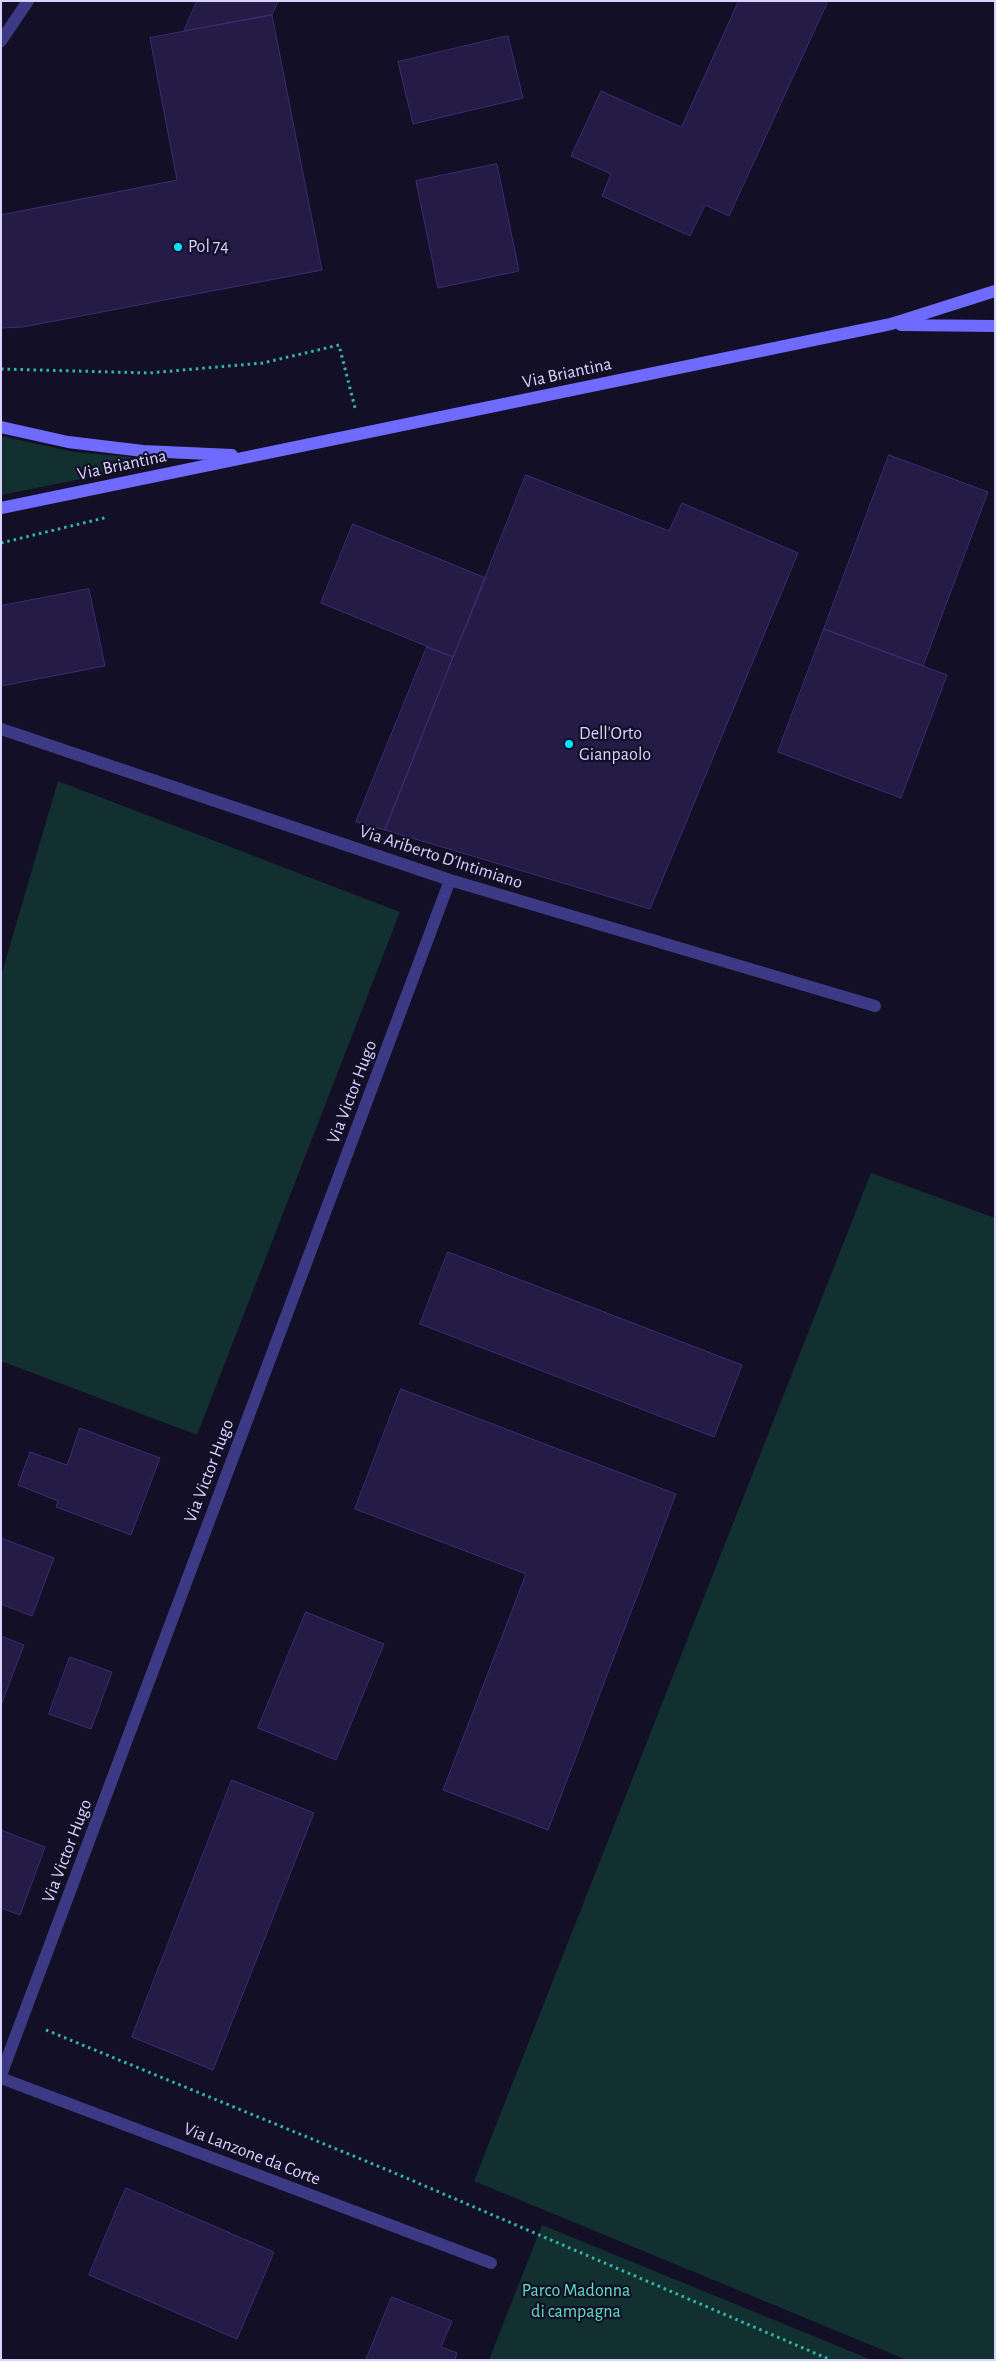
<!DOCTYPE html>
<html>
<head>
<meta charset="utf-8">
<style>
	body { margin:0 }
	#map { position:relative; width:996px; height:2361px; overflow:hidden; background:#130f26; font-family:"Alegreya Sans",sans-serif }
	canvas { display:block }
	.frame { position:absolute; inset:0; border:2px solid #d9d4ff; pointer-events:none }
</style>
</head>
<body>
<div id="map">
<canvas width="996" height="2361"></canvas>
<div class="frame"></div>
</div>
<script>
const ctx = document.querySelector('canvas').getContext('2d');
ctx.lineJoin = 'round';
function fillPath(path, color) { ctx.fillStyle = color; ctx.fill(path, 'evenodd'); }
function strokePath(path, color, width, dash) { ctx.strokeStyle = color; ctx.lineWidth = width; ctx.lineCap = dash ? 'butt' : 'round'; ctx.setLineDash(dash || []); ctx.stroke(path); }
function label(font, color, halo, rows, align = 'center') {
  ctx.font = font + ' "Alegreya Sans",sans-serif'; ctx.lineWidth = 4.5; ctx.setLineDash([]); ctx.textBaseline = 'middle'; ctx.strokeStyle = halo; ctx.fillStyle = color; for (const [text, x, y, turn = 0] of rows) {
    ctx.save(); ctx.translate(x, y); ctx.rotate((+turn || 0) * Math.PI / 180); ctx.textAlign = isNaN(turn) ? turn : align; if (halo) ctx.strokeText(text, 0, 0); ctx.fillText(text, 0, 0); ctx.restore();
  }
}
const green = new Path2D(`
	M 1,436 L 74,452 L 155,459 L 157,464 L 1,495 Z
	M 58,781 L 400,912 L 197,1435 L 1,1361 L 1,976 Z
	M 871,1173 L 995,1218 L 995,2360 L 907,2360 L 474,2181 Z
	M 542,2225 L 872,2360 L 489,2360 Z`);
const building = new Path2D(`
	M 197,1 L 278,1 L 272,15 L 184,31 Z
	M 739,1 L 828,1 L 729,216 L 705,205 L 690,236 L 602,196 L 611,174 L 571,156 L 601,91 L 681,127 Z
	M 272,15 L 322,270 L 23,327 L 1,328 L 1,215 L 177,180 L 150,38 Z
	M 508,36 L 523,98 L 413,124 L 398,62 Z
	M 497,164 L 519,271 L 438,288 L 416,181 Z
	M 889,455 L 988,492 L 923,666 L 824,629 Z
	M 526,475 L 669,531 L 682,503 L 798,553 L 650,909 L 385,830 Z
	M 353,524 L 486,578 L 453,657 L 321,603 Z
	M 89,589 L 105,666 L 1,686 L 1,606 Z
	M 824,629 L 947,675 L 901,798 L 778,752 Z
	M 427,647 L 453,657 L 385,830 L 356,822 Z
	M 448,1252 L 742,1365 L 714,1437 L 420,1324 Z
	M 401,1389 L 676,1494 L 548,1830 L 443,1790 L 526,1574 L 355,1509 Z
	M 80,1428 L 160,1458 L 131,1535 L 56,1507 L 58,1501 L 18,1485 L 30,1452 L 67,1465 Z
	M 1,1538 L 54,1558 L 32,1616 L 1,1604 Z
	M 306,1612 L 384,1644 L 336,1760 L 258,1728 Z
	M 1,1636 L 24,1645 L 1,1705 Z
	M 70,1657 L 112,1672 L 91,1729 L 49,1714 Z
	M 232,1780 L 314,1813 L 213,2070 L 132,2037 Z
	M 1,1830 L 45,1847 L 20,1915 L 1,1908 Z
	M 126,2188 L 274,2252 L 237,2339 L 89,2275 Z
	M 392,2297 L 452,2321 L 441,2347 L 457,2353 L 455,2360 L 366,2360 Z`);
const path = new Path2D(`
	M 1,369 L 149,373 L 263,363 L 339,345 L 355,408
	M 1,543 L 108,517
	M 46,2030 L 390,2171 L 831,2360`);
const minor = new Path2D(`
	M 1,41 L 28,1
	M 1,729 L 450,880 L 875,1006
	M 1,2075 L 450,880
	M 1,2078 L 491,2263`);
const secondary = new Path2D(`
	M 901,325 L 995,326
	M 1,427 L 68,442 L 143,451 L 232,455
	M 1,508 L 891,324 L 995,291`);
const markers = [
	[178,247,5,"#00e5ff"],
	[569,744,5,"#00e5ff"]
];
const poiNames = [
	["Pol 74",188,247],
	["Dell'Orto",579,734],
	["Gianpaolo",579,755]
];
const streetNames = [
	["Via Briantina",567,373,-12],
	["Via Briantina",122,465,-12],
	["Via Ariberto D'Intimiano",441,857,18],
	["Via Victor Hugo",352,1092,-69],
	["Via Victor Hugo",209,1471,-69],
	["Via Victor Hugo",67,1851,-69],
	["Via Lanzone da Corte",252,2154,21]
];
const parkNames = [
	["Parco Madonna",576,2291],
	["di campagna",576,2312]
];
fillPath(green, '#12302f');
fillPath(building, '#241b47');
strokePath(building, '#3b2d73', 1);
strokePath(path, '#2fb8b0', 3, [2.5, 4]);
strokePath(minor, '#3d3a85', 12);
strokePath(secondary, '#6f6bff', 12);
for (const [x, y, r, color] of markers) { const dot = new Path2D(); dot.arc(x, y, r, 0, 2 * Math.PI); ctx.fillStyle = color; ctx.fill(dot); strokePath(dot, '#130f26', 2); }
label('18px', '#d9d4ff', '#130f26', poiNames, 'left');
label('18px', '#d9d4ff', '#130f26', streetNames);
label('18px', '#5fe0c0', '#130f26', parkNames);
</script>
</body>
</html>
